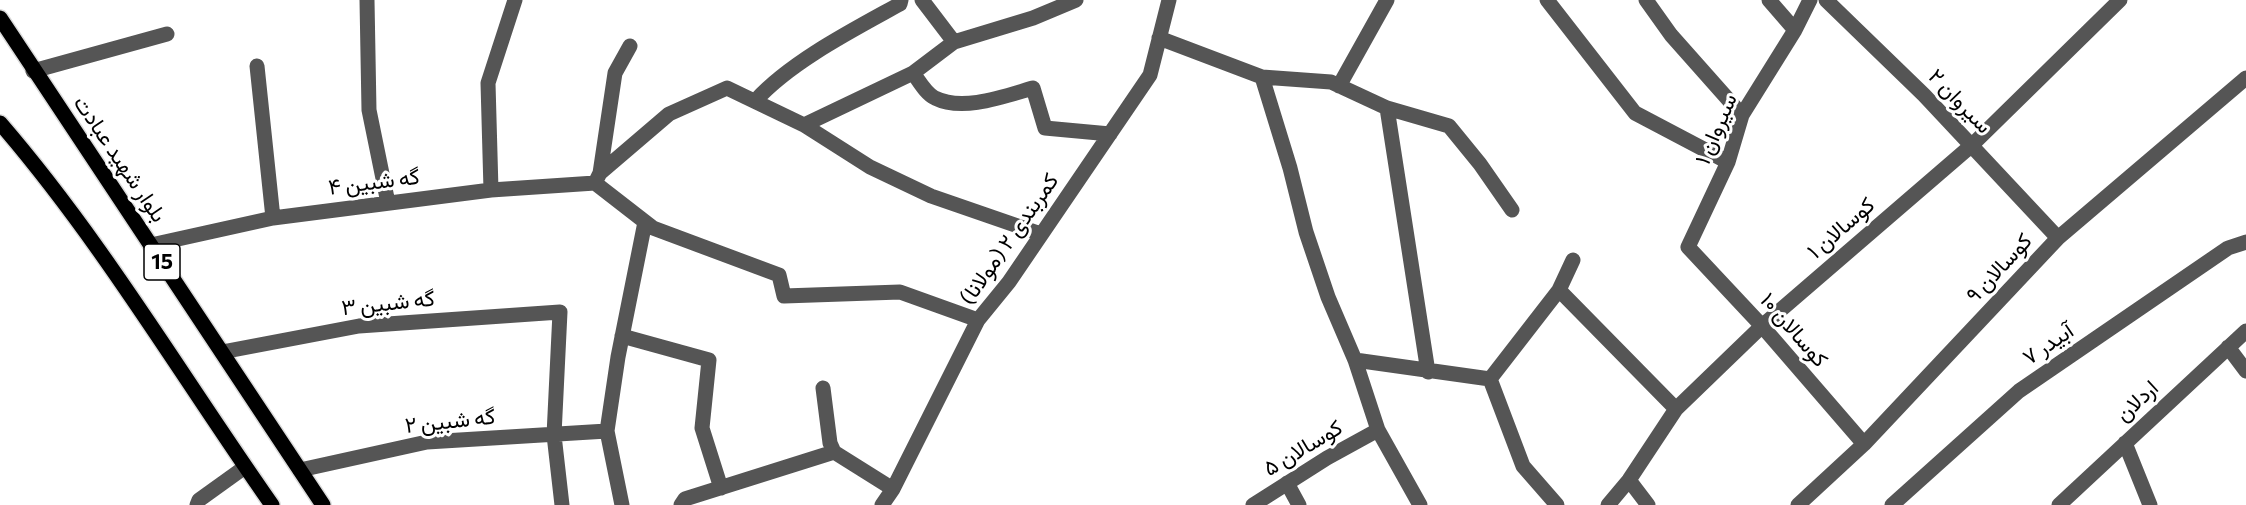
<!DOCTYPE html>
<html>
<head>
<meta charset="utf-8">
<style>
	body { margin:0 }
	canvas { display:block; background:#fff }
</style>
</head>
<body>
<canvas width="2246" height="505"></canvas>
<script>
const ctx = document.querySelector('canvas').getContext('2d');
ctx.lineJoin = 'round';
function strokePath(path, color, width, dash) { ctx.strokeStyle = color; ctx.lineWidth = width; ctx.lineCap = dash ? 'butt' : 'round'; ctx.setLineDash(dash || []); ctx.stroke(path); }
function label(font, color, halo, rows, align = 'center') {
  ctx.font = font + ' Commissioner,Vazirmatn,sans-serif'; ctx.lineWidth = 6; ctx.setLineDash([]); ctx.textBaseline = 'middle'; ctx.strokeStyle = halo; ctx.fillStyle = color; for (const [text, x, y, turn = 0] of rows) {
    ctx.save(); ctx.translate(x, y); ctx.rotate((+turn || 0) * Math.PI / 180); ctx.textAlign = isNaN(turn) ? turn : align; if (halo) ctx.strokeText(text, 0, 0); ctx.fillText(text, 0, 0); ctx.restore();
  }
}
const minor = new Path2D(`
	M 367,0 L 369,110 L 388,203
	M 922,0 L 954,42
	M 1547,0 L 1635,113 L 1728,162
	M 1646,0 L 1671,35 L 1742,115
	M 1769,0 L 1795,30
	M 1810,0 L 1795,30 L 1742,115 L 1728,162 L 1688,247 L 1762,326 L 1864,444
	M 1826,0 L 1924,95 L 2058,238
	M 1159,38 L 1262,77 L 1331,82 L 1387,108 L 1449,126 L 1480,164 L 1512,210
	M 257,66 L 273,218
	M 33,71 L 167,34
	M 913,73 L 954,42 L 1033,18 L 1076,0
	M 1262,77 L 1290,168 L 1306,232 L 1328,297 L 1355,360 L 1378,430 L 1420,505
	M 1339,86 L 1387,0
	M 756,100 C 792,61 853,30 900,4 L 901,0
	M 1387,108 L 1428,372
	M 804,125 L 913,73 C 919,81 926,94 935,98 C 963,112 1005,96 1033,88 L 1045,128 L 1110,134
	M 600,173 L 669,114 L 727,88 L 804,125 L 870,167 L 931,196 L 1041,234
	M 595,183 L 653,228 L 779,275 L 784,296 L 900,292 L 978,320
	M 491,190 L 488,83 L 515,0
	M 151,245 L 273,218 L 491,190 L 595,183 L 600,173 L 615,73 L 630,46
	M 1559,290 L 1676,409
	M 622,336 L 709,360 L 702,428 L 721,488
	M 2228,347 L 2246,371
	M 222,352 L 359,326 L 560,312 L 554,435 L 562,505
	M 1355,360 L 1490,379 L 1523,466 L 1557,505
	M 1490,379 L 1559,290 L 1573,260
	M 823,388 L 830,443 L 834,452
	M 2125,443 L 2150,505
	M 300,470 L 427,442 L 607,431
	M 1629,480 L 1648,505
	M 1287,483 L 1299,505
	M 197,505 L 199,500 L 245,467
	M 622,505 L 607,431 L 618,357 L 645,222
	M 681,505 L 685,499 L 834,452 L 893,489
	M 882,505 L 893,489 L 978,320 L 1009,282 L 1150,75 L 1169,0
	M 1253,505 L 1327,458 L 1378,430
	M 1608,505 L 1629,480 L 1676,409 L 1762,326 L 1972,145 L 2120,0
	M 1798,505 L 1864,444 L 2058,238 L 2246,78
	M 1892,505 L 2019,391 L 2228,248 L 2246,242
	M 2059,505 L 2246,331`);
const major = new Path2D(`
	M 0,18 L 323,505
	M 0,123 C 102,241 182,377 272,505`);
const shields = [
	[162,262,36]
];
const shieldNames = [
	["15",162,262]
];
const streetNames = [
	["سیروان ۲",1960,101,46],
	["سیروان ۱",1716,129,-67],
	["بلوار شهید عبادت",120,159,56],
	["گه شبین ۴",374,182,-7],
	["کوسالان ۱",1841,228,-41],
	["کمربندی ۲ (مولانا)",1009,239,-55],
	["کوسالان ۹",1999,268,-47],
	["گه شبین ۳",388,303,-6],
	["کوسالان ۱۰",1794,330,49],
	["آبیدر ۷",2048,344,-34],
	["اردلان",2137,401,-43],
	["گه شبین ۲",450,421,-6],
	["کوسالان ۵",1303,448,-31]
];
strokePath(major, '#dbdbdb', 18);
strokePath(minor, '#555', 15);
strokePath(major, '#000', 15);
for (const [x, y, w] of shields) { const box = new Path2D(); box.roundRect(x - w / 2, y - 18, w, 36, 4.5); ctx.fillStyle = '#fff'; ctx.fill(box); strokePath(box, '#000', 1.5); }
label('bold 21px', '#000', null, shieldNames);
label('22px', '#000', '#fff', streetNames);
</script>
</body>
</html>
